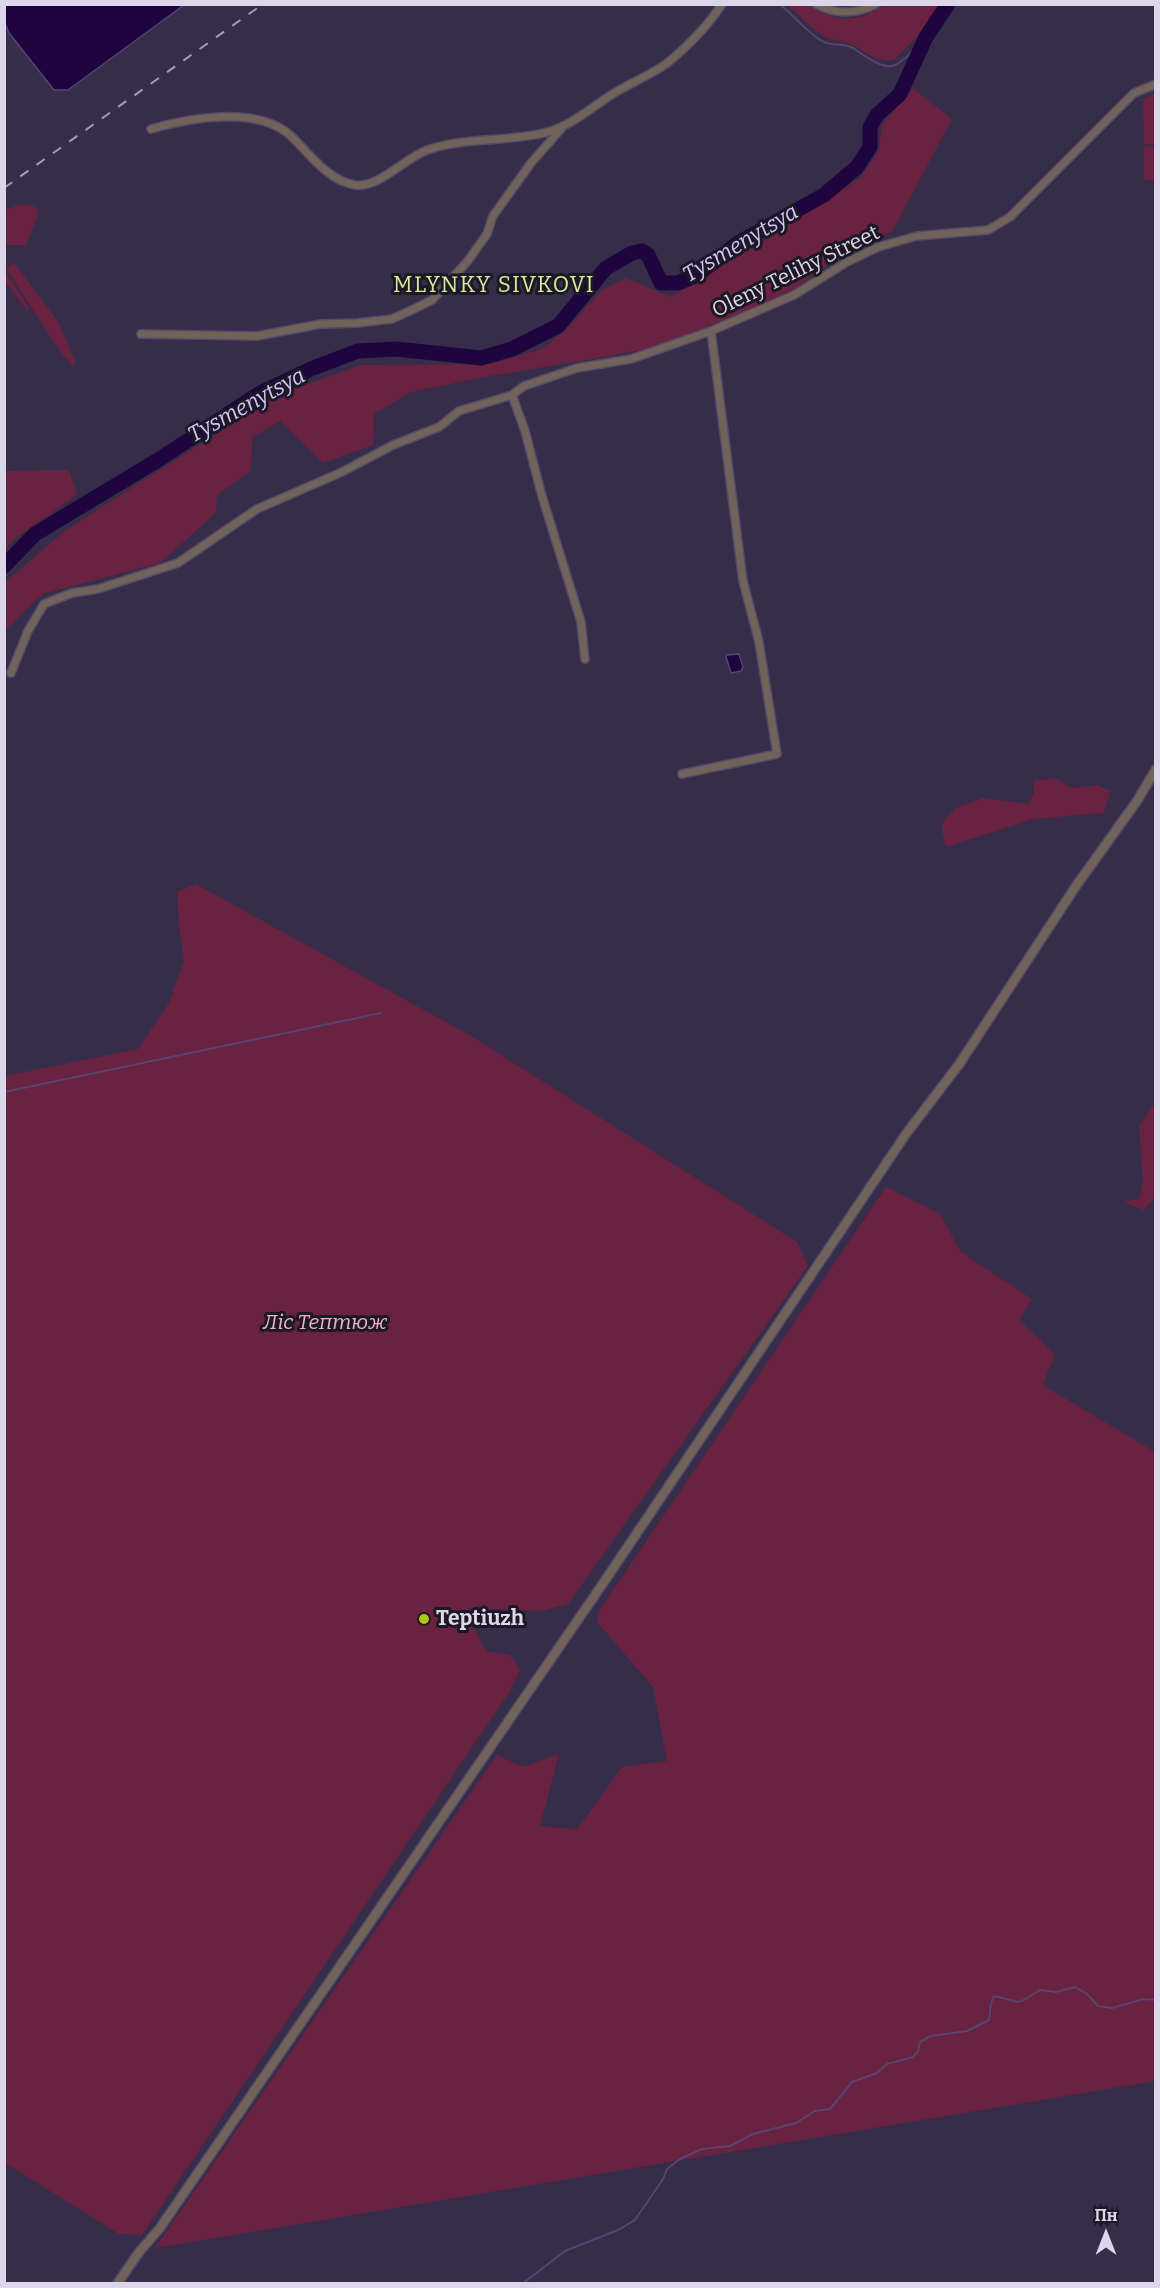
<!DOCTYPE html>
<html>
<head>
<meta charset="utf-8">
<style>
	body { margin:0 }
	#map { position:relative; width:1160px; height:2288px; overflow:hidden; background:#362d4a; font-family:Bitter,serif }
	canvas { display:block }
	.frame { position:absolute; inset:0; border:6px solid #dbd6e9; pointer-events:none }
	.north { position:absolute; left:1076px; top:2204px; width:60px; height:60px; -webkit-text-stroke:4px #1c1825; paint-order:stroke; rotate:0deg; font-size:16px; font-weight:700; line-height:24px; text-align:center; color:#dbd6e9 }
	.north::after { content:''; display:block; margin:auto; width:21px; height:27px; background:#dbd6e9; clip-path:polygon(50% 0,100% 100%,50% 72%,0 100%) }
</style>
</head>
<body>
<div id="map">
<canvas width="1160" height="2288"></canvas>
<div class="frame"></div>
<div class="north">Пн</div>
</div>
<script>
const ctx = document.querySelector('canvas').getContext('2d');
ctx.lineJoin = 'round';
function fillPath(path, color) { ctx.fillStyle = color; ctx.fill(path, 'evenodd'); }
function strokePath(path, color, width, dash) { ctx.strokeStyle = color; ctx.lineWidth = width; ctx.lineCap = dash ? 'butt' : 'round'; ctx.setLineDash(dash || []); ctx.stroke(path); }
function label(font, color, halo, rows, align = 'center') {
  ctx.font = font + ' Bitter,serif'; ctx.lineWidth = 6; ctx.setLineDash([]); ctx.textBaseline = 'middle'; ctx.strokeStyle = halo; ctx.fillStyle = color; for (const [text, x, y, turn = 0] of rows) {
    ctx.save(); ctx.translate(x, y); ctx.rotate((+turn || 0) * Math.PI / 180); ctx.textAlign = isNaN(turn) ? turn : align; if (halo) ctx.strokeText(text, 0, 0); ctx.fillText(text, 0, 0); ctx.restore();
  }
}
const green = new Path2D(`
	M 786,5 L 809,5 L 825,14 L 839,18 L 852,18 L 864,16 L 886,5 L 943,5 L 921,33 L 895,59 C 879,66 862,48 848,43 C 839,40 831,41 822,35 C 809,26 799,14 786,5 Z
	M 913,88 L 952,119 L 892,232 L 857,245 L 774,303 L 726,320 L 645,349 L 593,359 L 489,376 L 411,392 L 374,414 L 373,445 L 323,463 L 280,421 L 252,438 L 251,471 L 217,495 L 216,513 L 160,563 L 42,594 L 5,630 L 5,582 L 66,530 L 277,395 L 361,365 L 491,364 L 541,349 L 564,332 L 602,290 L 626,278 L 671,297 L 775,234 L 860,178 L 879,150 L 882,125 Z
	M 1155,93 L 1155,145 L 1144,144 L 1143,100 Z
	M 1144,146 L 1155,148 L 1155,180 L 1144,180 Z
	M 21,204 L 36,207 L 38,215 L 26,245 L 5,245 L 5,210 Z
	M 14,263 L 59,323 L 75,362 L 73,366 L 60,352 L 6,268 Z
	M 4,271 L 5,271 L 30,309 L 27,311 L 5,281 Z
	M 69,470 L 77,495 L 16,538 L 5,550 L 5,471 Z
	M 1056,778 L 1070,788 L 1097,785 L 1110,791 L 1104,813 L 1033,819 L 946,847 L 942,832 L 943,822 L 956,808 L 983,798 L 1028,804 L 1034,793 L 1033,781 Z
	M 196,884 L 471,1036 L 797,1242 L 808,1266 L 568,1604 L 542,1611 L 469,1608 L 463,1620 L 476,1632 L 486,1651 L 510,1655 L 520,1669 L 510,1691 L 142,2235 L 119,2234 L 5,2163 L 5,1076 L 138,1049 L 169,1003 L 184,960 L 179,927 L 177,892 Z
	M 1153,1106 L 1156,1108 L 1155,1197 L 1144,1210 L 1123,1202 L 1139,1199 L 1143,1184 L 1139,1126 Z
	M 886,1187 L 940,1214 L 961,1252 L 1032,1299 L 1019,1320 L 1055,1354 L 1043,1385 L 1155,1452 L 1155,2081 L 155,2248 L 497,1755 L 523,1767 L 559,1754 L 540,1826 L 577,1829 L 622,1767 L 667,1761 L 653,1687 L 597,1622 L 599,1611 Z`);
const water = new Path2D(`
	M 4,5 L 5,4 L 184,5 L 68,90 L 54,90 L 9,33 L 5,23 Z
	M 739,654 L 743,667 L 741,671 L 731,673 L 726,657 L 727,655 Z`);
const stream = new Path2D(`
	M 779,4 C 794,15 806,32 822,41 C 832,47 843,42 853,48 C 862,54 884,71 895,65 C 906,60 917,46 926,37
	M 4,1092 L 381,1013
	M 522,2284 L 565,2251 L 618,2230 L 635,2220 L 663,2179 L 667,2169 L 680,2159 L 702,2149 L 730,2146 L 753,2134 L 796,2123 L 815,2111 L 830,2109 L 852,2082 L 877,2073 L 887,2064 L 913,2057 L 918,2051 L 920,2042 L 931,2036 L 967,2031 L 989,2020 C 991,2011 989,2004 994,1996 L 1018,2002 L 1024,2000 L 1040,1990 L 1056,1992 L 1075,1987 L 1087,1994 L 1098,2006 L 1112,2008 L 1144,1999 L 1156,2000`);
const river = new Path2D(`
	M 4,566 L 35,534 L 158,460 L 260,393 L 313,368 L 358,351 L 396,349 L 481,358 L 512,349 L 558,326 L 606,268 L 632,253 L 642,251 L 648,255 L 661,283 L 678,283 L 697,275 L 738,243 L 824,195 L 857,167 L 870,147 L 870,127 L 877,115 L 900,94 L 926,37 L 948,4`);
const minor = new Path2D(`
	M 816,4 C 835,15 857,14 876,4
	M 151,129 C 189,118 258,105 291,136 C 309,153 328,181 355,185 C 379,188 404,159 427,150 C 465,137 505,142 544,133 C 571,126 588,110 611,95 C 628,84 649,76 666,64 C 687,47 707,27 722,4
	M 141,334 L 257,336 L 321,324 L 357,323 L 392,319 L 416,308 L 432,300 L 467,262 L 487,234 L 493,216 L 531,163 L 561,129
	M 512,395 L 525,431 L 542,496 L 581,622 L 585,659
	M 11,673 L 28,631 L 44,604 L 72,593 L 98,589 L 178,563 L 257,509 L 342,472 L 393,445 L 439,427 L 459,411 L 512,395 L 524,386 L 577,368 L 631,359 L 711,331 L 794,295 L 847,262 L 878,247 L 917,236 L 988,230 L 1010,217 L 1134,93 L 1156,84
	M 682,774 L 777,754 L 759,642 L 743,581 L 711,331`);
const tertiary = new Path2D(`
	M 117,2284 L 140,2251 L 160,2228 L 606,1579 L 906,1134 L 960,1063 L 1076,886 L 1137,801 L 1156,769`);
const rail = new Path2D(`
	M 4,188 L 263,4`);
const markers = [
	[424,1619,6,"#aec60c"]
];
const streetNames = [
	["Oleny Telihy Street",796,272,-26]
];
const parkNames = [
	["Ліс Тептюж",325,1323]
];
const poiNames = [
	["Teptiuzh",436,1619]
];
const waterNames = [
	["Tysmenytsya",741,244,-31],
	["Tysmenytsya",247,406,-29]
];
const neighbourhoodNames = [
	["MLYNKY SIVKOVI",494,286]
];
fillPath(green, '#69223f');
fillPath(water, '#1f053d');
strokePath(water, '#574471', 1.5);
strokePath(stream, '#574471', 2);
strokePath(river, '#1f053d', 15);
strokePath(minor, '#544b67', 10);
strokePath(tertiary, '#544b67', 11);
strokePath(minor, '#716359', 7);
strokePath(tertiary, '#716359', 8);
strokePath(rail, '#a49db4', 2, [10, 10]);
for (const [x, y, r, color] of markers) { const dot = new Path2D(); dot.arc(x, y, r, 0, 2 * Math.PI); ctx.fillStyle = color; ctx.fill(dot); strokePath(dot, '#1c1825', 2); }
label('21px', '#dbd6e9', '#1c1825', streetNames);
label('italic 21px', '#efb0c4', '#1c1825', parkNames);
label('bold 21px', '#dbd6e9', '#1c1825', poiNames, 'left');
label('italic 22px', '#d5c4fc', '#1c1825', waterNames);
ctx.letterSpacing = '1.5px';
label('22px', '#d8e99c', '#1c1825', neighbourhoodNames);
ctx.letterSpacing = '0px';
</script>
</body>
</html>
